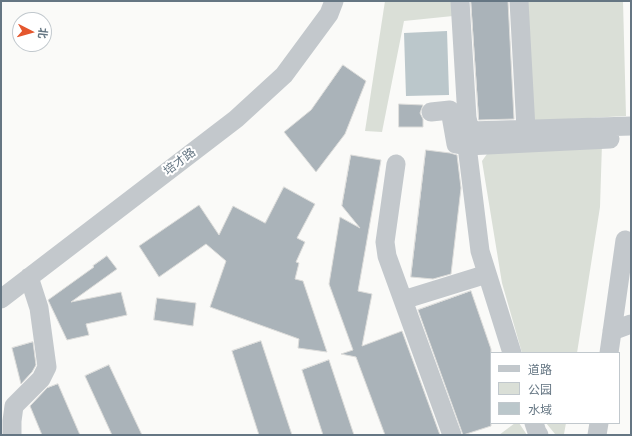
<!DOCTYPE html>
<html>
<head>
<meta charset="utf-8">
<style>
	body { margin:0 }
	#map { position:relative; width:632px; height:436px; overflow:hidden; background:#fafaf8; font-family:Arial,"Noto Sans SC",sans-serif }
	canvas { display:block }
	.frame { position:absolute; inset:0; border:2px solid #657683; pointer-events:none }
	.legend { position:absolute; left:490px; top:352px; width:130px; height:72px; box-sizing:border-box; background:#fff; border:1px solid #c1c8cd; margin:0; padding:5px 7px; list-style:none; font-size:12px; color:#657683 }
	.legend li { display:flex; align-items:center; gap:8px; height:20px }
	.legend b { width:20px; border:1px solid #c1c8cd }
	.north { position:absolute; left:12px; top:12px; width:40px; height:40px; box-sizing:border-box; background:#fff; border:1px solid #c1c8cd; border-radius:50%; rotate:96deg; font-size:11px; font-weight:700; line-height:16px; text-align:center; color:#657683 }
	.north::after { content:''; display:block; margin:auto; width:14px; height:18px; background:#e4572e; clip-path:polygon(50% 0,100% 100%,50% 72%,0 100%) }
</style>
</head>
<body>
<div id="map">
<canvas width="632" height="436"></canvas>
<div class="frame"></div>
<ul class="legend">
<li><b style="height:5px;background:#c3c8cc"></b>道路</li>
<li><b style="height:11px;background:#dadfd7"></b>公园</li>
<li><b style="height:11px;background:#bbc7cb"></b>水域</li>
</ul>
<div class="north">北</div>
</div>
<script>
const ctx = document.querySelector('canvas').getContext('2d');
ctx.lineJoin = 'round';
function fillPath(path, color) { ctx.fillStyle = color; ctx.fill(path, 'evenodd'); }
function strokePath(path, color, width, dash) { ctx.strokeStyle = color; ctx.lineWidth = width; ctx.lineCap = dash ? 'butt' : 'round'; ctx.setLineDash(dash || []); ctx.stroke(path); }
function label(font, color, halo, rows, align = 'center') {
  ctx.font = font + ' Arial,"Noto Sans SC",sans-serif'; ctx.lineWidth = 4; ctx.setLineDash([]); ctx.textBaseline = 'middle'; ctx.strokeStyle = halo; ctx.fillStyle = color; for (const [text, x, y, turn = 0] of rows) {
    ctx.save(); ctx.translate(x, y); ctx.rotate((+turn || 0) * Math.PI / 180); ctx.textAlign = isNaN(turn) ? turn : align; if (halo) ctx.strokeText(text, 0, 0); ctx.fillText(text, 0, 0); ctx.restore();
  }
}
const green = new Path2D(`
	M 385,1 L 453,1 L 453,16 L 404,21 L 382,132 L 365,131 Z
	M 525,1 L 623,1 L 626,116 L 533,121 Z
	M 602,143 L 600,207 L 577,353 L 522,353 L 502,283 L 482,161 L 487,154 Z
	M 515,423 L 519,423 L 527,435 L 499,435 Z
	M 546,423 L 566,423 L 564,434 L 555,434 Z`);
const water = new Path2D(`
	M 447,31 L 449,95 L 406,96 L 404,33 Z`);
const building = new Path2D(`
	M 471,1 L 508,1 L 514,119 L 479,120 Z
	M 343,65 L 366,81 L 345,134 L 316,172 L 284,132 L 311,110 Z
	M 399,104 L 423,105 L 420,113 L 423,119 L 423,127 L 399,127 Z
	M 426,150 L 450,153 L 457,155 L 461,188 L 451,274 L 433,279 L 411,277 Z
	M 351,155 L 381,160 L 358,291 L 372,294 L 362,346 L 402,331 L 440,435 L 385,435 L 356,357 L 341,354 L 353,350 L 329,284 L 340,217 L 360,228 L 342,206 Z
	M 284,187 L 315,204 L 297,238 L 305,242 L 296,262 L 299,263 L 295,279 L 303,281 L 327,352 L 298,348 L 299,339 L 210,307 L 226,261 L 206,244 L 159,277 L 139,246 L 199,205 L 219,235 L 233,206 L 265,223 Z
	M 107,256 L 117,269 L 71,302 L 121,292 L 127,315 L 86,324 L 89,335 L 67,340 L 48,300 L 94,267 L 93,266 Z
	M 471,291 L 491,349 L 491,426 L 463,435 L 418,310 Z
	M 157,298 L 196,303 L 193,326 L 154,320 Z
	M 261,341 L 292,435 L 259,435 L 232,351 Z
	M 33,342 L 36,365 L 32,372 L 21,384 L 12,348 Z
	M 329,360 L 354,435 L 323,435 L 302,370 Z
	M 109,365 L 142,435 L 112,435 L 101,411 L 85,376 Z
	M 58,384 L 80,435 L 42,435 L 30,406 L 47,388 Z`);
const minor = new Path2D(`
	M 460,1 L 467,118 L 470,131 L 631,126
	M 519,1 L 526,129
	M 431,112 L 450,110 L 456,144 L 467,146 L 480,251 L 512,353
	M 467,146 L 610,139
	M 396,164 L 385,242 L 387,256 L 452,435
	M 1,299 L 236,119 L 284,75 L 329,14 L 334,1
	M 403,300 L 487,274
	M 612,331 L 631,324
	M 609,353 L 625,240
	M 534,423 L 537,432 L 539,435
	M 12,435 L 12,421 L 14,406 L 41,379 L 47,367 L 39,308 L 29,277
	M 597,435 L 599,423`);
const streetNames = [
	["培才路",180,162,-37]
];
fillPath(green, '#dadfd7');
fillPath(water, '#bbc7cb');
fillPath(building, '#aab3b9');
strokePath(building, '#dcdcda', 1);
strokePath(minor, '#c3c8cc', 19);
label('12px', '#657683', '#fff', streetNames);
</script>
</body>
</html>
